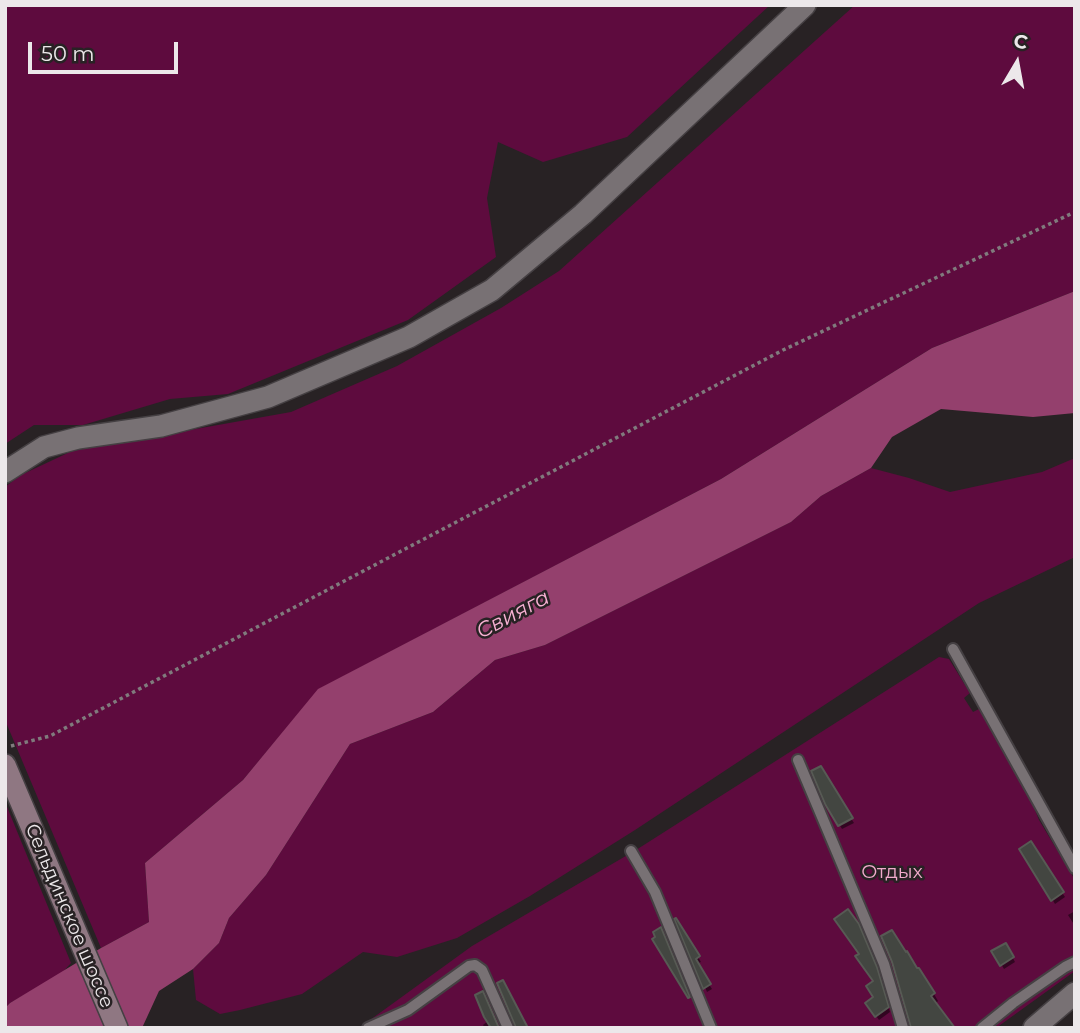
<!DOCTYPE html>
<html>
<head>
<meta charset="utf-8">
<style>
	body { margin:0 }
	#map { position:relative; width:1080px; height:1033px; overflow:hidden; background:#282224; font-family:Montserrat,sans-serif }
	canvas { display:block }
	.frame { position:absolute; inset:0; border:7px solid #ece8ea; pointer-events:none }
	.north { position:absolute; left:982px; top:28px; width:70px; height:70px; -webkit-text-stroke:5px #282224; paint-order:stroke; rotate:10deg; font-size:19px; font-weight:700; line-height:28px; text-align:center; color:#ece8ea }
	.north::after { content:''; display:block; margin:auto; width:24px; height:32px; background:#ece8ea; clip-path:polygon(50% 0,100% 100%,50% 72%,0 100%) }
	.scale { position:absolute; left:28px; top:42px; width:150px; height:32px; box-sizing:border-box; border:4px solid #ece8ea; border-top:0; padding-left:9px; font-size:21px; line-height:24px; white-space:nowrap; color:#ece8ea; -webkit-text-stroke:5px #282224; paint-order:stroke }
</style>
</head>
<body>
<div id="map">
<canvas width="1080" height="1033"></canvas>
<div class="frame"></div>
<div class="north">С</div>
<div class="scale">50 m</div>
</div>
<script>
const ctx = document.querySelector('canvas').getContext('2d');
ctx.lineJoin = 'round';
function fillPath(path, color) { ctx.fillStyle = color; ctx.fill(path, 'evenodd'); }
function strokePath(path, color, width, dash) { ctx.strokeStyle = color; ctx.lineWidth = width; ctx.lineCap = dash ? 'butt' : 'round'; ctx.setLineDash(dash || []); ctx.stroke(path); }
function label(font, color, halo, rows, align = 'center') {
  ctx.font = font + ' Montserrat,sans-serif'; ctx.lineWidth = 5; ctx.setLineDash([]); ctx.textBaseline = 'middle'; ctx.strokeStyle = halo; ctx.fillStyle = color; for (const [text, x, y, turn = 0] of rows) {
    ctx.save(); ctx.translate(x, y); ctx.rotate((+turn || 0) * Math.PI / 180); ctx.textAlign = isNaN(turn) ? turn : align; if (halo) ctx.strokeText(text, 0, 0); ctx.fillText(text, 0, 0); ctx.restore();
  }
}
const green = new Path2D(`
	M 5,5 L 770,5 L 627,137 L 543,162 L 498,142 L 487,198 L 496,257 L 408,320 L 228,394 L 170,399 L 83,425 L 34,425 L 5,444 Z
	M 855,5 L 1075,5 L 1075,291 L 932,348 L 721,479 L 319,689 L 243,780 L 145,863 L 149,922 L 101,948 L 5,720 L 5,487 L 21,475 L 72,451 L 291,412 L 397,366 L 501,308 L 559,271 Z
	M 1075,458 L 1075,557 L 979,603 L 635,830 L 530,896 L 457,938 L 397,957 L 363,952 L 302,994 L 240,1010 L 220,1014 L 196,1000 L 193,969 L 219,943 L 229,918 L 266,875 L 350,744 L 433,712 L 495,660 L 545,645 L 791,522 L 821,496 L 871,468 L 909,478 L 950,492 L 1042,472 Z
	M 939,657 L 949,659 L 970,693 L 964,698 L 973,712 L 979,709 L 1031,800 L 1039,820 L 1075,880 L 1075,971 L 996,1028 L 359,1028 L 472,946 L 636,850 Z
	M 5,802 L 71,963 L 61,974 L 10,1003 L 5,1008 Z`);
const water = new Path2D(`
	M 1075,291 L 1075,413 L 1033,417 L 941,409 L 892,437 L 871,468 L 821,496 L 791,522 L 545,645 L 495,660 L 433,712 L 350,744 L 266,875 L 229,918 L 219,943 L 193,969 L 159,991 L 142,1028 L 5,1028 L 5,1008 L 10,1003 L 101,948 L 149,922 L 145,863 L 243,780 L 318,689 L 721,479 L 932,348 Z`);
const shadow = new Path2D(`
	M 820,768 L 854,823 L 842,829 L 827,803 Z
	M 1030,844 L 1065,897 L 1055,904 L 1022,849 Z
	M 1075,911 L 1075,926 L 1068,915 Z
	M 680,927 L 701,962 L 696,964 L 712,989 L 707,992 Z
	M 1006,945 L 1015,962 L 1004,969 L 994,952 Z
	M 893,961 L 934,994 L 938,1001 L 935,1004 Z
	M 878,973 L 890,1012 L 879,1020 L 870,1007 L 875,998 Z
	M 488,1021 L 498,1028 L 485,1028 L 483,1025 Z`);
const building = new Path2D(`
	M 821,766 L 853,818 L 838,826 L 825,804 L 811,771 Z
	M 1031,841 L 1064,892 L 1051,901 L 1019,849 Z
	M 848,909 L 859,924 L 877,967 L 889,1007 L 875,1017 L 865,1003 L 873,997 L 866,986 L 873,981 L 855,956 L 859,954 L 834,919 Z
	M 676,918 L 700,956 L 696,959 L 711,984 L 703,989 L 674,919 Z
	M 661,927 L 690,997 L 688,998 L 652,939 L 655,937 L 653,932 Z
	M 892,930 L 906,952 L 907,951 L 917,968 L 919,968 L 935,993 L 931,996 L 955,1028 L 911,1028 L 892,962 L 881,936 Z
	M 1006,943 L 1014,957 L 1000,966 L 991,951 Z
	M 503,980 L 528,1028 L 516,1028 L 497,983 Z
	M 483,991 L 499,1028 L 491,1028 L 484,1017 L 475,995 Z`);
const path = new Path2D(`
	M 11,746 L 50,736 L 783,350 L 1075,212`);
const service = new Path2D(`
	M 953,649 L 1075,868
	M 798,760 L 884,964 L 903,1028
	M 631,851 L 655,892 L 711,1028
	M 368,1028 L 408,1010 L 469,966 L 475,965 L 482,970 L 508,1028
	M 982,1028 L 1013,1003 L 1065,967 L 1075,962`);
const minor = new Path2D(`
	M 5,472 L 44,447 L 78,438 L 161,426 L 268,397 L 409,337 L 492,290 L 583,214 L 805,5
	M 1034,1028 L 1075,993`);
const secondary = new Path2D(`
	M 5,765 L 117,1028`);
const parkNames = [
	["Отдых",892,872]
];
const streetNames = [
	["Сельдинское шоссе",69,916,67]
];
const waterNames = [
	["Свияга",513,615,-28]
];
fillPath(green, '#5e0b3e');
fillPath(water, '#94406d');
fillPath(shadow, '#0007');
fillPath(building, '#434641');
strokePath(building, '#575a54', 2);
strokePath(service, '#454043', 14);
strokePath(minor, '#454043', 24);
strokePath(secondary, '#454043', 24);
strokePath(path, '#807b7d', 3.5, [3.5, 3.5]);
strokePath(service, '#787174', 10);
strokePath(minor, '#787174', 21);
strokePath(secondary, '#8f7782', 21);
label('19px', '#f2abcd', '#282224', parkNames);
label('19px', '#ece8ea', '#282224', streetNames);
label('italic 21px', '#f8b1d3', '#282224', waterNames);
</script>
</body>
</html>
